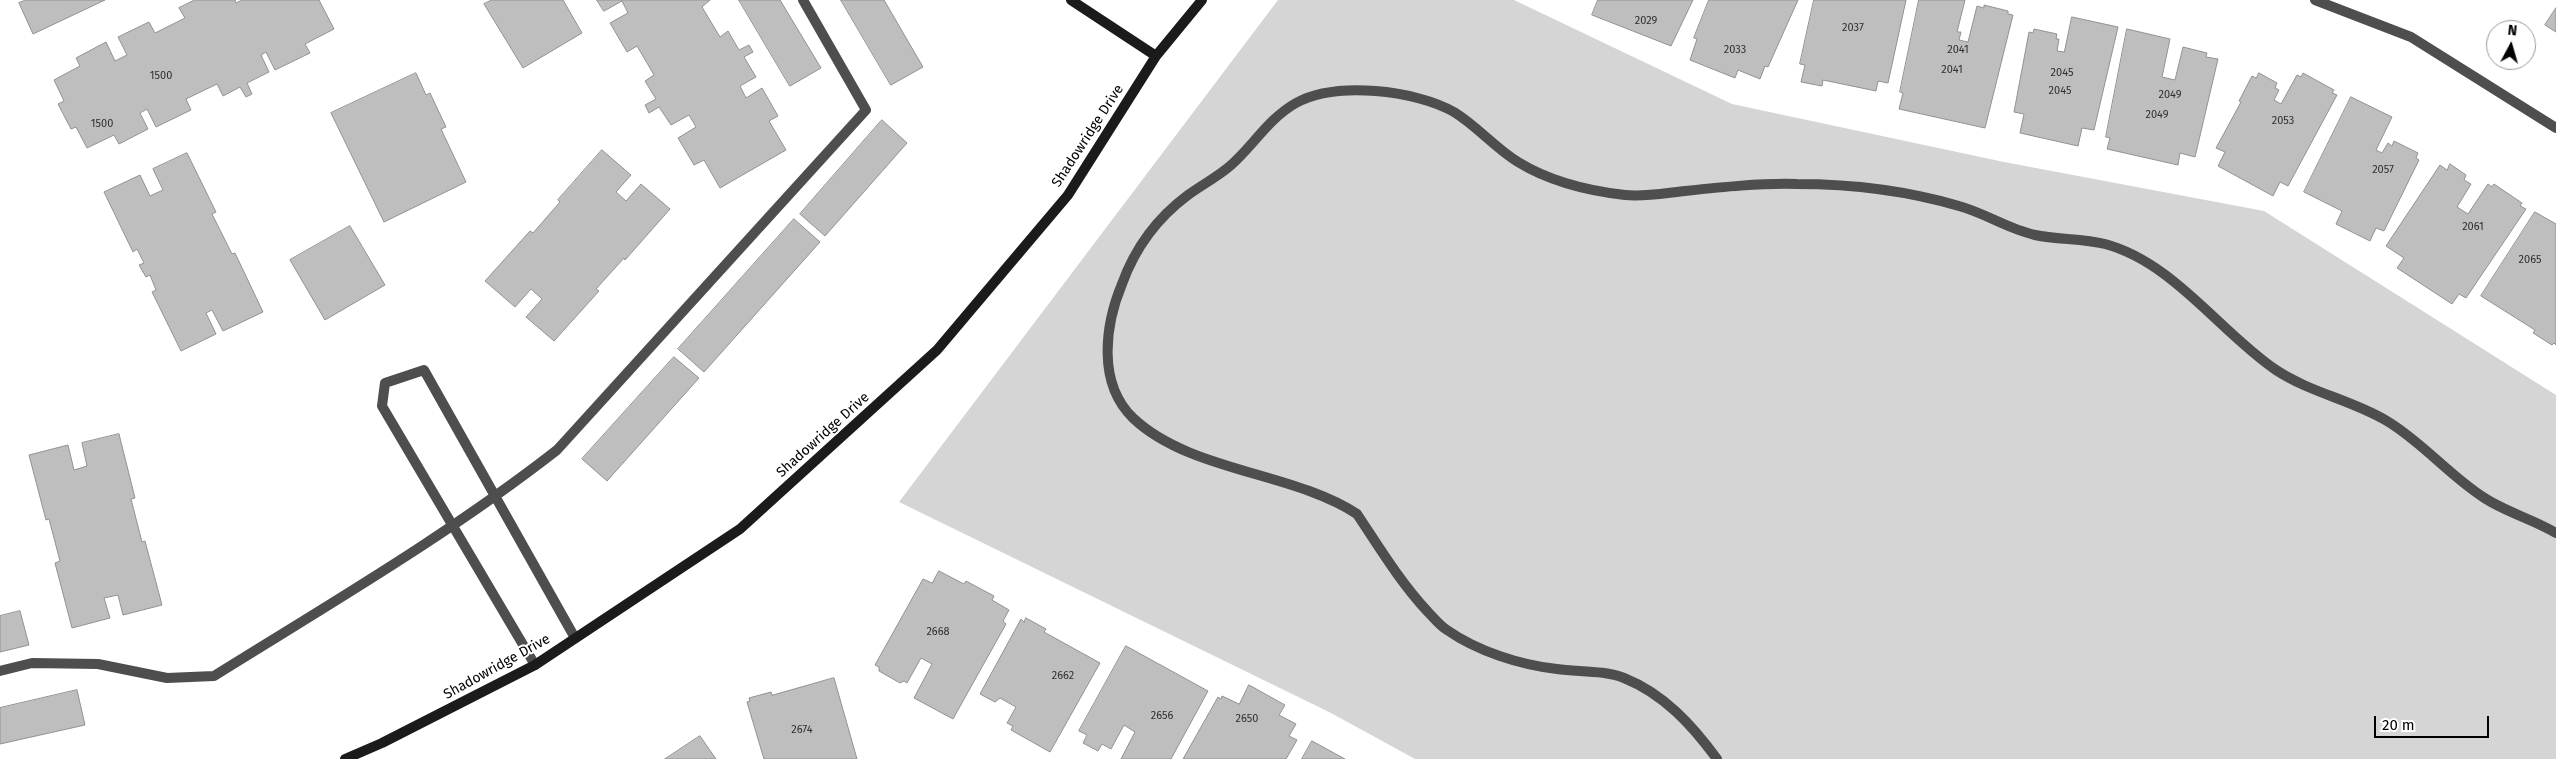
<!DOCTYPE html>
<html>
<head>
<meta charset="utf-8">
<style>
	body { margin:0 }
	#map { position:relative; width:2556px; height:759px; overflow:hidden; background:#fff; font-family:"Fira Sans",sans-serif }
	canvas { display:block }
	.north { position:absolute; left:2486px; top:20px; width:50px; height:50px; box-sizing:border-box; background:#fff; border:1px solid #999; border-radius:50%; rotate:6deg; font-size:14px; font-weight:700; line-height:20px; text-align:center; color:#000 }
	.north::after { content:''; display:block; margin:auto; width:18px; height:22px; background:#000; clip-path:polygon(50% 0,100% 100%,50% 72%,0 100%) }
	.scale { position:absolute; left:2374px; top:716px; width:115px; height:22px; box-sizing:border-box; border:2px solid #000; border-top:0; padding-left:6px; font-size:15px; line-height:18px; white-space:nowrap; color:#000; -webkit-text-stroke:4px #fff; paint-order:stroke }
</style>
</head>
<body>
<div id="map">
<canvas width="2556" height="759"></canvas>
<div class="north">N</div>
<div class="scale">20 m</div>
</div>
<script>
const ctx = document.querySelector('canvas').getContext('2d');
ctx.lineJoin = 'round';
function fillPath(path, color) { ctx.fillStyle = color; ctx.fill(path, 'evenodd'); }
function strokePath(path, color, width, dash) { ctx.strokeStyle = color; ctx.lineWidth = width; ctx.lineCap = dash ? 'butt' : 'round'; ctx.setLineDash(dash || []); ctx.stroke(path); }
function label(font, color, halo, rows, align = 'center') {
  ctx.font = font + ' "Fira Sans",sans-serif'; ctx.lineWidth = 4; ctx.setLineDash([]); ctx.textBaseline = 'middle'; ctx.strokeStyle = halo; ctx.fillStyle = color; for (const [text, x, y, turn = 0] of rows) {
    ctx.save(); ctx.translate(x, y); ctx.rotate((+turn || 0) * Math.PI / 180); ctx.textAlign = isNaN(turn) ? turn : align; if (halo) ctx.strokeText(text, 0, 0); ctx.fillText(text, 0, 0); ctx.restore();
  }
}
const green = new Path2D(`
	M 1278,0 L 1514,0 L 1732,104 L 2004,162 L 2264,211 L 2556,395 L 2556,759 L 1415,759 L 1331,713 L 899,502 Z`);
const building = new Path2D(`
	M 26,0 L 105,0 L 33,34 L 19,3 Z
	M 195,0 L 235,0 L 236,3 L 242,0 L 319,0 L 334,29 L 305,44 L 310,53 L 275,70 L 266,52 L 261,55 L 269,72 L 247,83 L 252,94 L 246,97 L 240,87 L 223,96 L 217,84 L 186,99 L 191,110 L 156,127 L 147,109 L 140,113 L 148,129 L 119,144 L 114,135 L 87,148 L 76,127 L 71,129 L 58,104 L 64,101 L 54,80 L 80,66 L 76,58 L 106,42 L 115,61 L 127,55 L 118,37 L 149,22 L 155,33 L 185,18 L 179,8 Z
	M 492,0 L 563,0 L 582,33 L 523,68 L 484,4 Z
	M 597,0 L 710,0 L 702,7 L 720,37 L 728,31 L 739,50 L 749,45 L 753,52 L 744,57 L 756,77 L 740,86 L 746,98 L 762,88 L 778,116 L 769,121 L 786,150 L 720,188 L 704,160 L 694,165 L 678,138 L 696,127 L 689,115 L 671,125 L 659,107 L 649,113 L 645,105 L 656,99 L 645,81 L 654,75 L 637,46 L 627,52 L 610,23 L 628,13 L 622,1 L 604,11 Z
	M 739,0 L 780,0 L 821,68 L 790,86 Z
	M 841,0 L 884,0 L 923,67 L 891,85 Z
	M 1598,0 L 1693,0 L 1671,46 L 1592,15 Z
	M 1709,0 L 1798,0 L 1768,67 L 1765,66 L 1760,79 L 1738,70 L 1735,78 L 1690,60 L 1697,39 L 1694,38 Z
	M 1814,0 L 1906,0 L 1888,83 L 1878,81 L 1876,91 L 1823,80 L 1822,86 L 1801,82 L 1805,65 L 1800,64 Z
	M 1919,0 L 1965,0 L 1957,32 L 1961,32 L 1959,40 L 1968,42 L 1977,6 L 1984,8 L 1984,5 L 2008,11 L 2008,14 L 2013,15 L 1985,128 L 1899,109 L 1903,93 L 1900,92 Z
	M 2556,8 L 2556,32 L 2545,25 Z
	M 2072,17 L 2118,27 L 2094,130 L 2082,128 L 2078,146 L 2020,133 L 2024,114 L 2014,112 L 2029,32 L 2033,33 L 2034,29 L 2057,34 L 2056,39 L 2059,39 L 2057,51 L 2064,52 Z
	M 2127,29 L 2170,39 L 2162,77 L 2175,80 L 2183,47 L 2207,53 L 2206,57 L 2218,59 L 2195,157 L 2180,153 L 2178,165 L 2107,149 L 2110,138 L 2106,137 Z
	M 416,73 L 426,95 L 430,93 L 446,127 L 441,129 L 466,182 L 384,222 L 331,113 Z
	M 2259,73 L 2277,83 L 2275,88 L 2279,90 L 2274,100 L 2281,104 L 2297,75 L 2301,77 L 2303,73 L 2334,90 L 2332,93 L 2337,95 L 2288,186 L 2280,182 L 2273,196 L 2218,166 L 2225,152 L 2216,148 L 2241,102 L 2239,101 L 2252,76 L 2256,78 Z
	M 2351,97 L 2392,117 L 2376,150 L 2382,153 L 2388,143 L 2392,146 L 2394,141 L 2418,153 L 2416,158 L 2419,160 L 2384,231 L 2376,228 L 2370,241 L 2336,224 L 2342,211 L 2304,192 Z
	M 882,120 L 907,143 L 825,236 L 800,214 Z
	M 602,150 L 631,175 L 616,192 L 626,201 L 641,184 L 670,209 L 625,260 L 624,258 L 596,289 L 599,291 L 554,341 L 526,317 L 542,299 L 531,289 L 515,307 L 485,281 L 530,231 L 533,233 L 560,202 L 558,200 Z
	M 187,153 L 216,212 L 212,214 L 232,254 L 235,253 L 263,312 L 223,331 L 212,310 L 206,313 L 216,334 L 181,351 L 152,292 L 156,290 L 150,275 L 146,277 L 139,265 L 144,263 L 137,249 L 133,252 L 104,192 L 140,175 L 150,196 L 163,190 L 153,169 Z
	M 2450,164 L 2466,175 L 2464,180 L 2471,184 L 2457,207 L 2468,214 L 2488,184 L 2492,187 L 2494,184 L 2522,203 L 2520,206 L 2526,209 L 2466,298 L 2459,294 L 2452,304 L 2397,268 L 2404,258 L 2386,246 L 2440,165 L 2447,170 Z
	M 2535,212 L 2556,224 L 2556,345 L 2554,343 L 2552,345 L 2533,333 L 2535,330 L 2481,296 Z
	M 794,219 L 820,242 L 704,372 L 678,349 Z
	M 350,226 L 385,285 L 325,320 L 290,260 Z
	M 674,357 L 699,378 L 607,481 L 582,459 Z
	M 119,434 L 135,498 L 131,499 L 142,542 L 145,541 L 162,605 L 123,615 L 118,595 L 104,598 L 110,618 L 72,628 L 55,563 L 60,561 L 49,519 L 46,520 L 29,455 L 68,445 L 74,470 L 87,466 L 82,443 Z
	M 939,571 L 964,584 L 966,581 L 994,596 L 992,600 L 1009,610 L 1003,621 L 1006,624 L 953,719 L 914,698 L 932,664 L 921,658 L 907,683 L 904,681 L 900,683 L 879,671 L 879,667 L 875,665 L 923,579 L 932,583 Z
	M 20,611 L 29,645 L 0,652 L 0,616 Z
	M 1026,618 L 1046,629 L 1044,632 L 1100,663 L 1050,752 L 1011,730 L 1013,726 L 1007,723 L 1016,707 L 1000,698 L 995,702 L 980,694 L 1021,619 L 1024,622 Z
	M 1126,646 L 1208,691 L 1171,759 L 1121,759 L 1135,732 L 1124,725 L 1111,749 L 1102,744 L 1098,751 L 1083,743 L 1087,735 L 1079,731 Z
	M 834,678 L 857,759 L 764,759 L 747,702 L 750,701 L 749,698 L 771,692 L 772,695 Z
	M 1249,685 L 1285,705 L 1279,715 L 1296,724 L 1289,736 L 1297,740 L 1286,759 L 1183,759 L 1218,697 L 1221,699 L 1222,696 L 1239,704 Z
	M 77,690 L 85,725 L 0,744 L 0,708 Z
	M 700,736 L 716,759 L 665,759 Z
	M 1312,741 L 1345,759 L 1302,759 Z`);
const lane = new Path2D(`
	M 535,665 L 382,406 L 385,383 L 424,370 L 575,638
	M 0,671 L 32,663 L 98,664 L 167,678 L 214,676 C 331,603 448,535 557,450 L 866,110 L 803,0
	M 1717,759 C 1692,725 1664,694 1624,678 C 1604,670 1578,672 1557,669 C 1520,665 1477,651 1447,630 C 1440,626 1434,618 1428,612 C 1400,582 1379,547 1357,514 C 1294,472 1190,472 1133,418 C 1097,383 1105,325 1122,284 C 1135,248 1157,218 1188,195 C 1202,185 1217,177 1230,166 C 1252,147 1269,118 1296,103 C 1336,81 1415,90 1454,112 C 1477,126 1495,148 1518,162 C 1549,181 1589,191 1625,195 C 1645,197 1665,193 1685,191 C 1722,187 1760,183 1797,184 C 1850,184 1908,191 1959,206 C 1985,213 2008,229 2035,235 C 2058,240 2082,238 2105,244 C 2173,262 2220,332 2276,370 C 2311,393 2352,400 2387,421 C 2422,442 2449,475 2483,497 C 2505,512 2533,519 2556,533`);
const street = new Path2D(`
	M 2315,0 L 2411,37 L 2556,128`);
const secondary = new Path2D(`
	M 1071,0 L 1156,56
	M 345,759 L 382,743 L 535,665 L 740,529 L 937,350 L 1068,195 L 1156,56 L 1202,0`);
const numberNames = [
	["2029",1646,21],
	["2037",1853,28],
	["2033",1735,50],
	["2041",1958,50],
	["2041",1952,70],
	["2045",2062,73],
	["1500",161,76],
	["2045",2060,91],
	["2049",2170,95],
	["2049",2157,115],
	["2053",2283,121],
	["1500",102,124],
	["2057",2383,170],
	["2061",2473,227],
	["2065",2530,260],
	["2668",938,632],
	["2662",1063,676],
	["2656",1162,716],
	["2650",1247,719],
	["2674",802,730]
];
const streetNames = [
	["Shadowridge Drive",1088,136,-57],
	["Shadowridge Drive",823,435,-42],
	["Shadowridge Drive",497,667,-29]
];
fillPath(green, '#d5d5d5');
fillPath(building, '#bebebe');
strokePath(building, '#929292', 1);
strokePath(lane, '#4e4e4e', 10);
strokePath(street, '#4e4e4e', 10);
strokePath(secondary, '#1b1b1b', 10);
label('11px', '#303030', null, numberNames);
label('14px', '#000', '#fff', streetNames);
</script>
</body>
</html>
